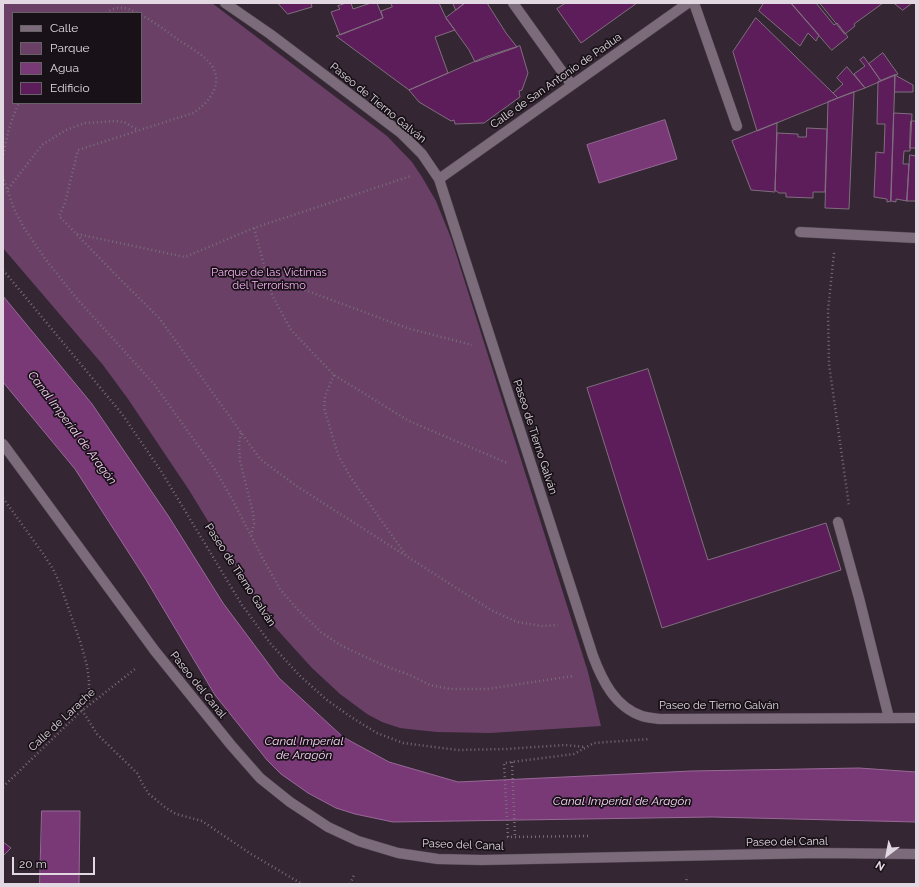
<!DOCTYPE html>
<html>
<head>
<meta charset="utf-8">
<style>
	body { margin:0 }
	#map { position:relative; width:919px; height:887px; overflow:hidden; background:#342633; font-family:Raleway,sans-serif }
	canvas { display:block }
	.frame { position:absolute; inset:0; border:4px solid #e2d8e1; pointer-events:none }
	.legend { position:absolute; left:12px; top:12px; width:130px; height:92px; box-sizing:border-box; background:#181117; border:1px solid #696168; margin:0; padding:5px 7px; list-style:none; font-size:12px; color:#e2d8e1 }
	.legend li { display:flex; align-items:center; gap:8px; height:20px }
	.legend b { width:20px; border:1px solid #696168 }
	.north { position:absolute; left:867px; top:835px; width:40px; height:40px; -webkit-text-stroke:3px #181117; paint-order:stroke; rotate:212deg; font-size:11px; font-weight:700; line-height:16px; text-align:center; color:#e2d8e1 }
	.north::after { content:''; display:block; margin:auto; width:14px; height:18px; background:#e2d8e1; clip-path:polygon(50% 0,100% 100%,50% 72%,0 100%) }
	.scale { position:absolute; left:12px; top:857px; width:83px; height:18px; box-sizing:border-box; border:2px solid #e2d8e1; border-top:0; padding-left:5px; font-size:12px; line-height:14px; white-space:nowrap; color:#e2d8e1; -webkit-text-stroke:3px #181117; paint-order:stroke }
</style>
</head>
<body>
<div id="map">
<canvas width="919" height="887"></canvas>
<div class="frame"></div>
<ul class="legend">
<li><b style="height:5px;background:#7c6c7b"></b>Calle</li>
<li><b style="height:11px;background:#6a4067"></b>Parque</li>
<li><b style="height:11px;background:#793977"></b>Agua</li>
<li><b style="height:11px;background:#5d1d5b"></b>Edificio</li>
</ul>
<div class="north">N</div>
<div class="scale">20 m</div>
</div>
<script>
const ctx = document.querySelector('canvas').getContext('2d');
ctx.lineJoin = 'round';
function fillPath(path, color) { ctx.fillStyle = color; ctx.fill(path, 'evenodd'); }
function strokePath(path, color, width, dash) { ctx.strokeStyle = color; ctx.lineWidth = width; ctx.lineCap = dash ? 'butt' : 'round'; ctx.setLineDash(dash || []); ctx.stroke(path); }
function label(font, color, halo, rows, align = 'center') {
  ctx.font = font + ' Raleway,sans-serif'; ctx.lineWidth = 3.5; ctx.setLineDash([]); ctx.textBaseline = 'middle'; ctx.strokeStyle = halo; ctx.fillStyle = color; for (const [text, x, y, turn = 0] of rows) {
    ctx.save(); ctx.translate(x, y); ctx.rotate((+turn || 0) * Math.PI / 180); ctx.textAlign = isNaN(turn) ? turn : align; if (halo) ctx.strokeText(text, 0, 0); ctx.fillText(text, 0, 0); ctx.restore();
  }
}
const green = new Path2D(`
	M 3,3 L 212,3 L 387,136 L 412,162 L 422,177 L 436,201 L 451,238 L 588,672 L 601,726 L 490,733 L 437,732 L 417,730 L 400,728 L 382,722 L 367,714 L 340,694 L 312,668 L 273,625 L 250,590 L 189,490 L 128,399 L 103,365 L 3,248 ZM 13,13 L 141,13 L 141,103 L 13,103 Z`);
const water = new Path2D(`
	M 665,120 L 677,159 L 599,183 L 587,145 Z
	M 3,296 L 92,404 L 169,517 L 223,603 L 279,678 L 343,737 L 389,762 L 458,782 L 691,771 L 859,768 L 916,772 L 916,822 L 712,817 L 393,822 L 355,814 L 336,808 L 308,793 L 281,774 L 267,760 L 215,695 L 145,578 L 75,469 L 3,382 Z
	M 42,811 L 80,811 L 79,884 L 40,884 Z`);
const building = new Path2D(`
	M 278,3 L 311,3 L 312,7 L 288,14 Z
	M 347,3 L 351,3 L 353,9 L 371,3 L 377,3 L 383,18 L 340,35 L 331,12 L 340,9 L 338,6 Z
	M 391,3 L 439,3 L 446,18 L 455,30 L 435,37 L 448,73 L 409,90 L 336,36 L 383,18 L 381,11 L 392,7 Z
	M 453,3 L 465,3 L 456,10 Z
	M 465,3 L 487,3 L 506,33 L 517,47 L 475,62 L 469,50 L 446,18 Z
	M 566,3 L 637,3 L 581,43 L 557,9 Z
	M 764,3 L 791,3 L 819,35 L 816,41 L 808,33 L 800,46 L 759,11 Z
	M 791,3 L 816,3 L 834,25 L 837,23 L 848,37 L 832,50 Z
	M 820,3 L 883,3 L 854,24 L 855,26 L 845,34 Z
	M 894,3 L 912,3 L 903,10 Z
	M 756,18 L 833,93 L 838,98 L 757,131 L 733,52 Z
	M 520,46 L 528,73 L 522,90 L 519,91 L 520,97 L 484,123 L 455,124 L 454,120 L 451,121 L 419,102 L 409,90 L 485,57 Z
	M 883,53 L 898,74 L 881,81 L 869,64 Z
	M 864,57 L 881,81 L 865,88 L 854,74 L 865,66 L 860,60 Z
	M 847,67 L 865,88 L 838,98 L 833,93 L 843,84 L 837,78 Z
	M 895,75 L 891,201 L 887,202 L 887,199 L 874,197 L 876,152 L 884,153 L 885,124 L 877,124 L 878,82 Z
	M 895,75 L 913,85 L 913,92 L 895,92 Z
	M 854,92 L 849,209 L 825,208 L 828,102 Z
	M 894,113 L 912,114 L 910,151 L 904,151 L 903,164 L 909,164 L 907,201 L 896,199 L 896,202 L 891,201 Z
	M 911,121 L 916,121 L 916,148 L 910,148 Z
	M 777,123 L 775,192 L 751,190 L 732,141 Z
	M 807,128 L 827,129 L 825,192 L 813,192 L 813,198 L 786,197 L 786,193 L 779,193 L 775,190 L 777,133 L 798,134 L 798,137 L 806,137 Z
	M 910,155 L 916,156 L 916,201 L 907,201 Z
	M 648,369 L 708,560 L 826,523 L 841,570 L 662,628 L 587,388 Z
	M 3,842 L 11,848 L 3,856 Z`);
const path = new Path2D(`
	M 106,13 C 117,5 126,7 137,13
	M 141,15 C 155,22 167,32 180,41 C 188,46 198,52 205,58 C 227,78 213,100 193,113 L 78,150 L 65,203 L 59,216 L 114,273 L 160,319 L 260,459 L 298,487 L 491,610 L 517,622 L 542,626 L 558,625
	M 3,159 C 6,138 10,122 19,103
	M 3,172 L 3,178 L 14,209 L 24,228 L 46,260 L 78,300 L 154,384 L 214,468 L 232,499 L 263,559 L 280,589 L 298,610 L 321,632 L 340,645 L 385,666 L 410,675 L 430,685 L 450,689 L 487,689 L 573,676
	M 8,189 L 42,145 L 66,130 L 85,123 L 115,121 L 124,122 L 138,130
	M 254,228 L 272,295 L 291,330 L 334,375 L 409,421 L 507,463
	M 77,234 L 185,257 L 254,228 L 411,176
	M 834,253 L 828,310 L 829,364 L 849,506
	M 3,270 L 122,414 L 161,471 L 242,605 L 270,643 L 299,675 L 327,700 L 351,717 L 377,733 L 403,743 L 458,750 L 506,749 L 565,745 L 585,747
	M 267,276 L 407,328 L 472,345
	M 334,375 L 325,396 L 324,408 L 338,455 L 351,478 L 406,555
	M 241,433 L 239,444 L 240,461 L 253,513 L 254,524 L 251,535
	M 3,498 L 44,555 L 53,569 L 60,584 L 81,644 L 87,666 L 89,681 L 89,704
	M 82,710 L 97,734 L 137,773 L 143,785 L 149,794 L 166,808 L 176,814 L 202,821 L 251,854 L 302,884
	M 512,762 L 515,836
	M 3,787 L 79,713 L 135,669
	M 588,836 L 508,837 L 504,763 L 574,754 L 594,743 L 650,739
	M 350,884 L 355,873
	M 686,884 L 687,876`);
const service = new Path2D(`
	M 694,3 L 737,126`);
const minor = new Path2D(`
	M 225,3 L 270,34 L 401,133 L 422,154 L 439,179 L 593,656 C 602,680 615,707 642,716 C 648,718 654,718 660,719 L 916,718
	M 513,3 L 571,84
	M 439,179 L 688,3
	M 800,232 L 916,238
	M 3,444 L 155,651 L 231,745 L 260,778 L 290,802 L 328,827 L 358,841 L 398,853 L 438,859 L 482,860 L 817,853 L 916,854
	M 838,522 L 859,598 L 889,718`);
const streetNames = [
	["Calle de San Antonio de Padua",556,81,-35],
	["Paseo de Tierno Galván",378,103,39],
	["Paseo de Tierno Galván",535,437,72],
	["Paseo de Tierno Galván",240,575,57],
	["Paseo del Canal",198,685,51],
	["Paseo de Tierno Galván",719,706],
	["Calle de Larache",62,720,-43],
	["Paseo del Canal",787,842,-1],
	["Paseo del Canal",463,845,2]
];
const parkNames = [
	["Parque de las Víctimas",269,273],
	["del Terrorismo",269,286]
];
const waterNames = [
	["Canal Imperial de Aragón",72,428,53],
	["Canal Imperial",304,741],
	["de Aragón",304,755],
	["Canal Imperial de Aragón",622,801]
];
fillPath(green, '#6a4067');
fillPath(water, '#793977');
strokePath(water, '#986997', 1);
fillPath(building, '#5d1d5b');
strokePath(building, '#7f6f7d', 1);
strokePath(service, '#4f434e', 11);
strokePath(minor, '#4f434e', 11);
strokePath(path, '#796d78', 2.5, [1, 3]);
strokePath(service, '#7c6c7b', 10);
strokePath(minor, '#7c6c7b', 10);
label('11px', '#e2d8e1', '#181117', streetNames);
label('11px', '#ffb5fa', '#181117', parkNames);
label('italic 12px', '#f6d1f3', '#181117', waterNames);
</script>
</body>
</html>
